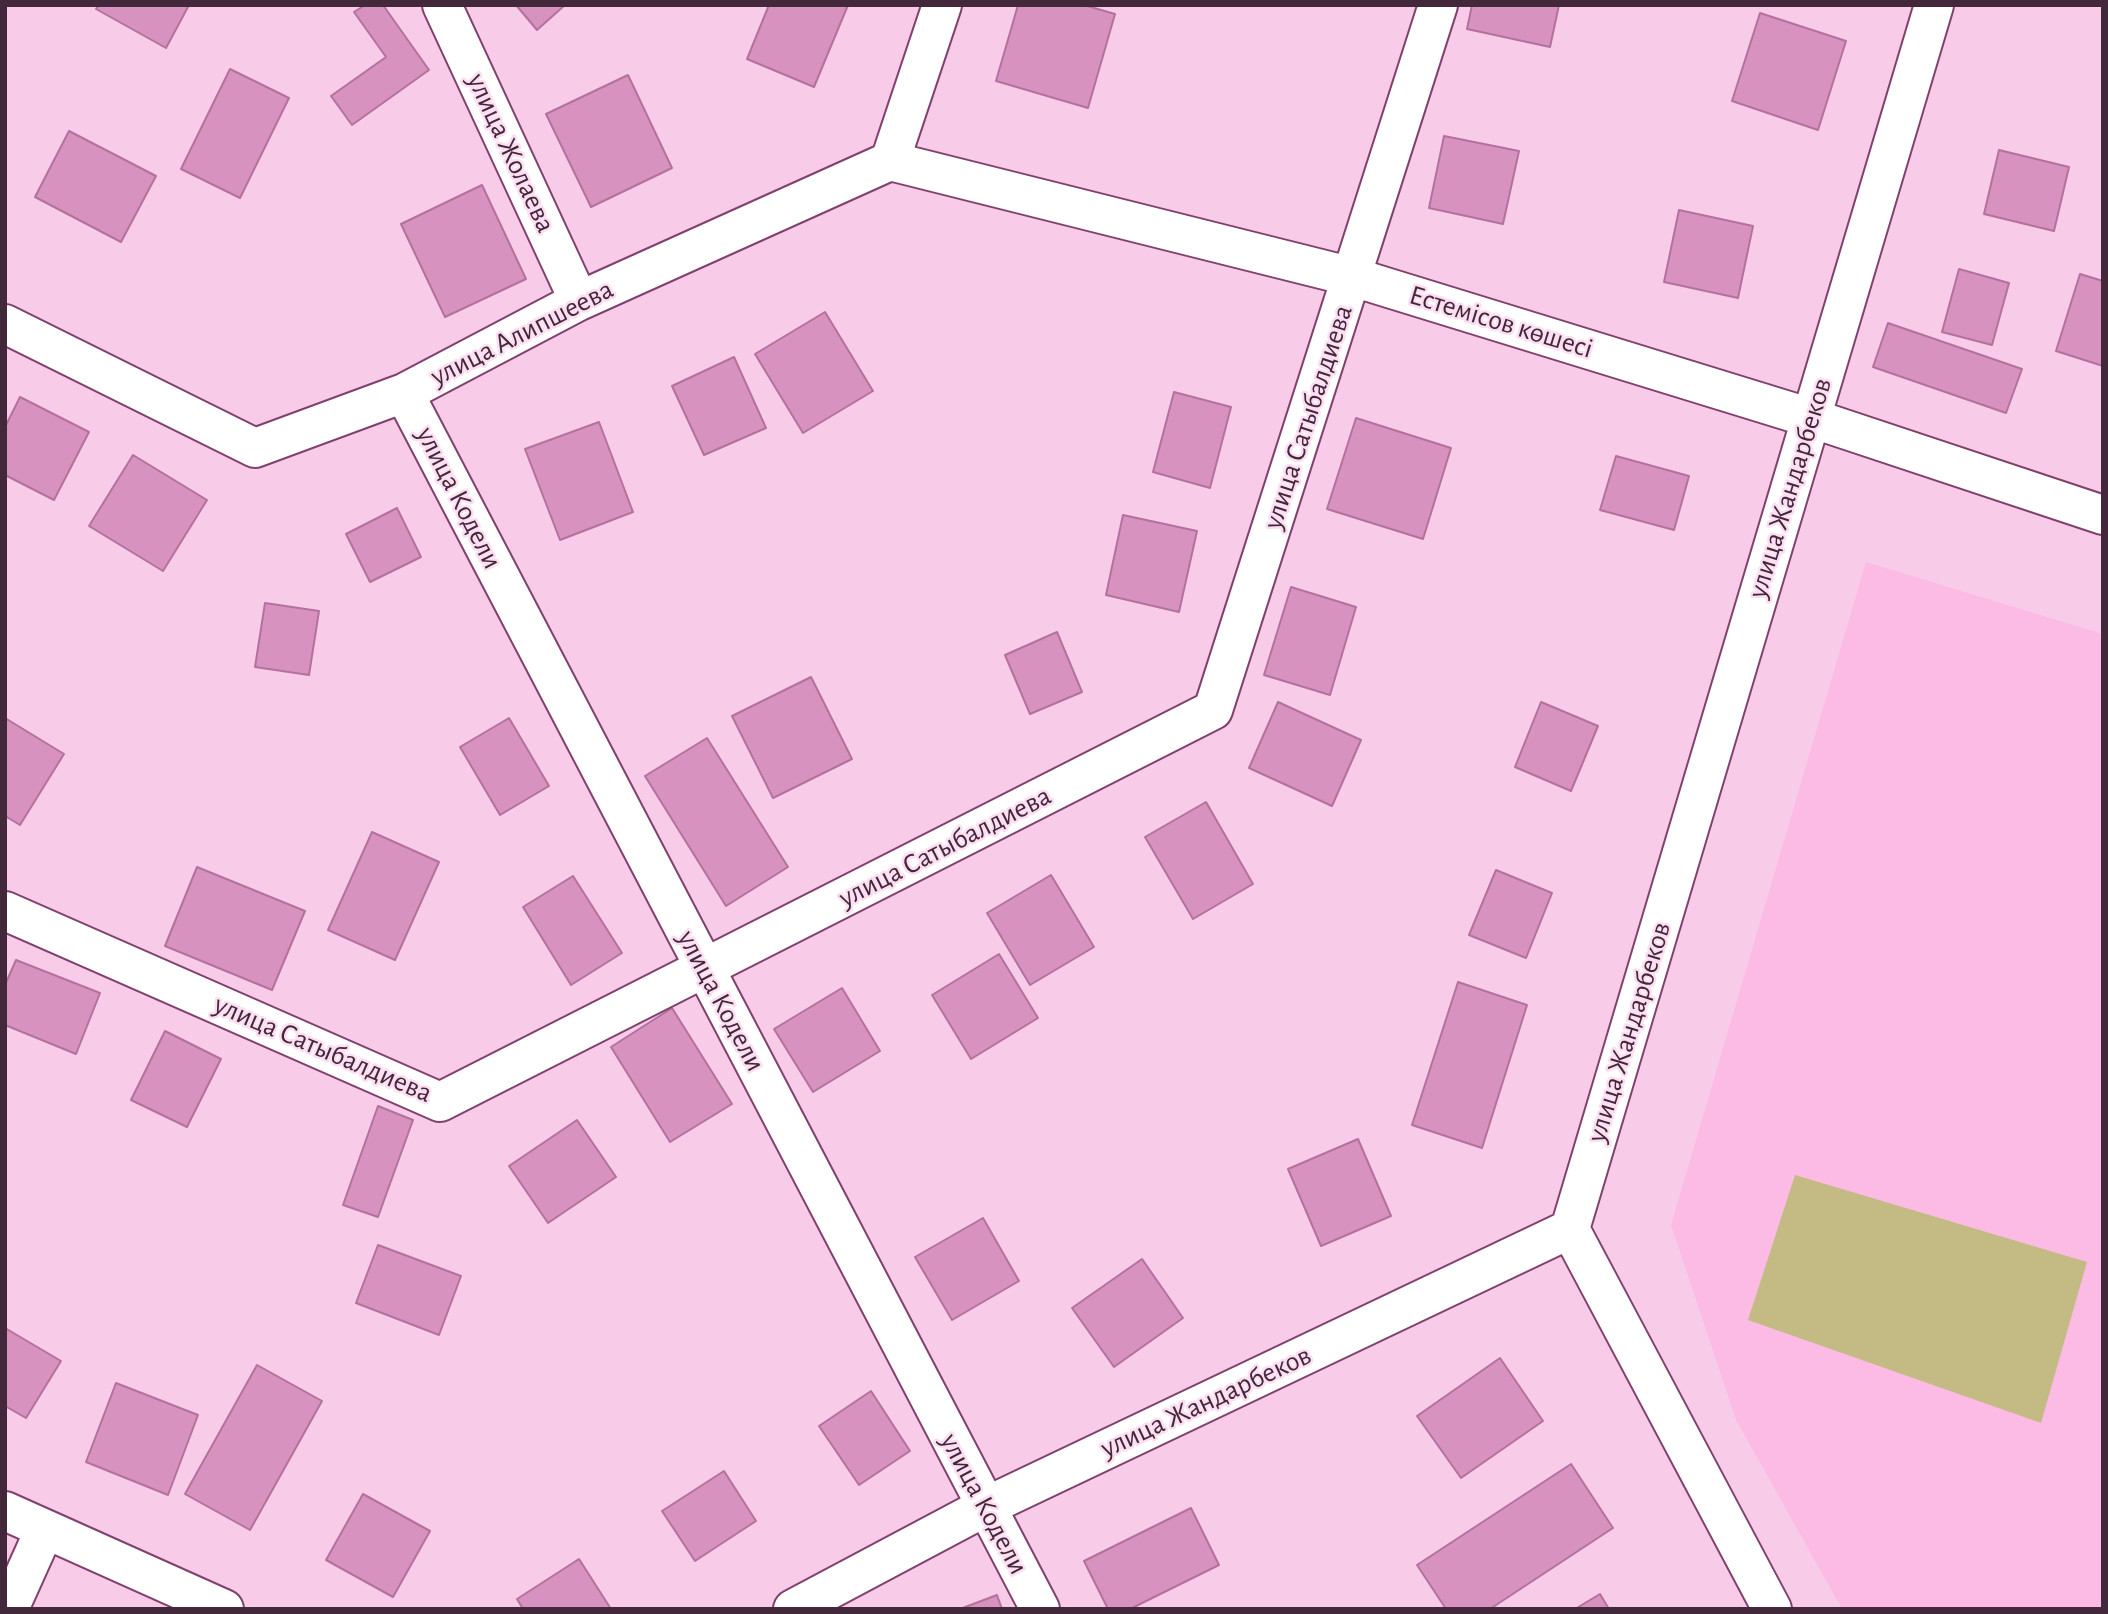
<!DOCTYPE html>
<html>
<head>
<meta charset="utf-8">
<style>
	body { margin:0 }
	#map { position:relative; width:2108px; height:1614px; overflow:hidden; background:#f8cce8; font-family:"Alegreya Sans",sans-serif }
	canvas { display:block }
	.frame { position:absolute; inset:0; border:7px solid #43273a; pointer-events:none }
</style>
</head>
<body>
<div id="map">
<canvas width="2108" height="1614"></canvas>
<div class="frame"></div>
</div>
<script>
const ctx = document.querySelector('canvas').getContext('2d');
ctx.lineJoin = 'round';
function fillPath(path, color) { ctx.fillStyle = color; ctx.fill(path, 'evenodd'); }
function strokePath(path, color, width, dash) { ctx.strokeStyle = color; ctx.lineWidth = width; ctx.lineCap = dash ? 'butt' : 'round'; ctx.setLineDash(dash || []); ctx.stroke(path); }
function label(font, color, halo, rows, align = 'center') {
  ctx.font = font + ' "Alegreya Sans",sans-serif'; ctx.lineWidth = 5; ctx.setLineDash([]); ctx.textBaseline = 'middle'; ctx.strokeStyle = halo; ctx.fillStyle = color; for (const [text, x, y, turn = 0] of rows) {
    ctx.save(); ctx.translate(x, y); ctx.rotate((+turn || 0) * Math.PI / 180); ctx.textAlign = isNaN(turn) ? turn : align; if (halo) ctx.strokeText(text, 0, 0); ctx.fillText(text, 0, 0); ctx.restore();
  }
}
const built = new Path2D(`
	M 1866,562 L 2103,634 L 2103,1609 L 1842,1609 L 1736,1420 L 1671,1225 Z`);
const green = new Path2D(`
	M 1795,1175 L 2087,1262 L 2041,1423 L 1748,1320 Z`);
const building = new Path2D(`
	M 99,5 L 189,5 L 166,48 L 96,9 Z
	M 365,5 L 383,5 L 429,70 L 352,125 L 331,96 L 386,57 L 354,12 Z
	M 516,5 L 565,5 L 537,30 Z
	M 769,5 L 848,5 L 814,87 L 747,59 Z
	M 1018,5 L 1084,5 L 1115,14 L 1088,108 L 996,81 Z
	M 1472,5 L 1559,5 L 1550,47 L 1467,29 Z
	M 1760,13 L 1846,41 L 1818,130 L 1732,101 Z
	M 230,69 L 289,98 L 240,198 L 181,169 Z
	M 628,75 L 672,168 L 591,207 L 546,114 Z
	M 69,131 L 156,176 L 121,242 L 35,197 Z
	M 1444,136 L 1519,151 L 1503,224 L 1429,208 Z
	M 1999,150 L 2069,167 L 2054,231 L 1984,214 Z
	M 482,185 L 526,279 L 445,317 L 401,224 Z
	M 1679,210 L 1753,226 L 1738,298 L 1664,282 Z
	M 1959,269 L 2009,283 L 1992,345 L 1942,332 Z
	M 2080,274 L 2103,281 L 2103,366 L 2056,351 Z
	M 825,312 L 873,391 L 803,433 L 755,354 Z
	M 1888,323 L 2022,369 L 2006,413 L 1873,367 Z
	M 734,357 L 766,428 L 704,455 L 672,386 Z
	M 1174,392 L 1231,407 L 1210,488 L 1153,472 Z
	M 20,397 L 89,432 L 54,500 L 5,475 L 5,427 Z
	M 1356,418 L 1451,448 L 1423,539 L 1327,509 Z
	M 599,422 L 633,512 L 560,540 L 525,449 Z
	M 133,455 L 207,500 L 163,571 L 89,526 Z
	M 1616,456 L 1689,476 L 1674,530 L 1600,510 Z
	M 397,508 L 421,557 L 370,582 L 346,534 Z
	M 1123,515 L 1197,531 L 1179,612 L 1106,595 Z
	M 1291,587 L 1356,607 L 1330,695 L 1264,675 Z
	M 265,603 L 319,611 L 309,675 L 255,667 Z
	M 1057,632 L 1082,692 L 1030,714 L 1005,655 Z
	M 811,677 L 852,759 L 773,798 L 732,716 Z
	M 1278,702 L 1361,740 L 1332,806 L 1249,768 Z
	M 1541,702 L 1598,726 L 1571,791 L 1515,767 Z
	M 5,718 L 64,754 L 20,825 L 5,816 Z
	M 509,718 L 549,786 L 500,815 L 460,747 Z
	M 707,738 L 788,867 L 726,906 L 645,776 Z
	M 1206,802 L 1253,884 L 1193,919 L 1145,837 Z
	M 372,832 L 439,862 L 395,960 L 328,930 Z
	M 197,867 L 305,911 L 272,990 L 165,946 Z
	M 1496,870 L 1552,893 L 1526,958 L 1469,935 Z
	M 1051,875 L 1094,947 L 1030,985 L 987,913 Z
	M 573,876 L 622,953 L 571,985 L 523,907 Z
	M 999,954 L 1038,1018 L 971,1059 L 932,995 Z
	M 16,960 L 100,993 L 76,1054 L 5,1025 L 5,985 Z
	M 1458,982 L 1527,1005 L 1482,1148 L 1412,1125 Z
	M 842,988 L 880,1051 L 813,1092 L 774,1029 Z
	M 672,1008 L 732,1104 L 670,1142 L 611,1047 Z
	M 165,1031 L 221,1059 L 187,1127 L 131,1100 Z
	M 378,1106 L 413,1120 L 378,1217 L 343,1205 Z
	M 577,1120 L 616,1177 L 548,1223 L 509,1166 Z
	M 1358,1139 L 1391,1216 L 1321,1246 L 1288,1169 Z
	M 983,1218 L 1019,1281 L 952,1320 L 915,1257 Z
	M 378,1245 L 461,1276 L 439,1335 L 356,1303 Z
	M 1142,1259 L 1183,1318 L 1114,1367 L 1072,1308 Z
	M 5,1328 L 61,1361 L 26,1418 L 5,1406 Z
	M 1500,1358 L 1543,1421 L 1461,1478 L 1417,1416 Z
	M 257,1365 L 322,1401 L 250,1530 L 185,1494 Z
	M 116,1383 L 198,1415 L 168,1495 L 86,1462 Z
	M 871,1391 L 910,1451 L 859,1485 L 819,1426 Z
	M 1571,1464 L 1613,1528 L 1490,1609 L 1446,1609 L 1417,1565 Z
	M 724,1471 L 756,1521 L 695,1561 L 662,1511 Z
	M 363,1494 L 430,1531 L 393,1597 L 326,1560 Z
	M 1191,1508 L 1219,1565 L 1130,1609 L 1108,1609 L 1084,1561 Z
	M 579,1559 L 611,1609 L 523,1609 L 517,1599 Z
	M 1600,1594 L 1609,1609 L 1575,1609 Z
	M 997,1595 L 1002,1609 L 960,1609 Z`);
const minor = new Path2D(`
	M 442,5 L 579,301
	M 890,161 L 1353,277 L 1811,418 L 2103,515
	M 5,324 L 255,448 L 404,393 L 579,301 L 890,161 L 942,5
	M 404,393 L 1040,1609
	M 5,911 L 440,1102 L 1213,710 L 1438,5
	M 1570,1229 L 1772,1609
	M 5,1511 L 224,1609
	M 9,1609 L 45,1529
	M 793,1609 L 985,1507 L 1570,1229 L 1934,5`);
const streetNames = [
	["улица Жолаева",511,153,65],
	["Естемісов көшесі",1501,322,17],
	["улица Алипшеева",522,333,-27],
	["улица Сатыбалдиева",1308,417,-72],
	["улица Жандарбеков",1790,488,-73],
	["улица Кодели",459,498,63],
	["улица Сатыбалдиева",945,847,-27],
	["улица Кодели",721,1001,62],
	["улица Жандарбеков",1629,1032,-73],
	["улица Сатыбалдиева",323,1049,23],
	["улица Жандарбеков",1206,1402,-25],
	["улица Кодели",984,1504,62]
];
fillPath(built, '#fbbbe5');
fillPath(green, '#c4bb84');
fillPath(building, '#d792c0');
strokePath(building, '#b4719e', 2);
strokePath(minor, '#80416d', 42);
strokePath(minor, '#fff', 38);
label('28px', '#43273a', '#fcdef1', streetNames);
</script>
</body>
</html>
